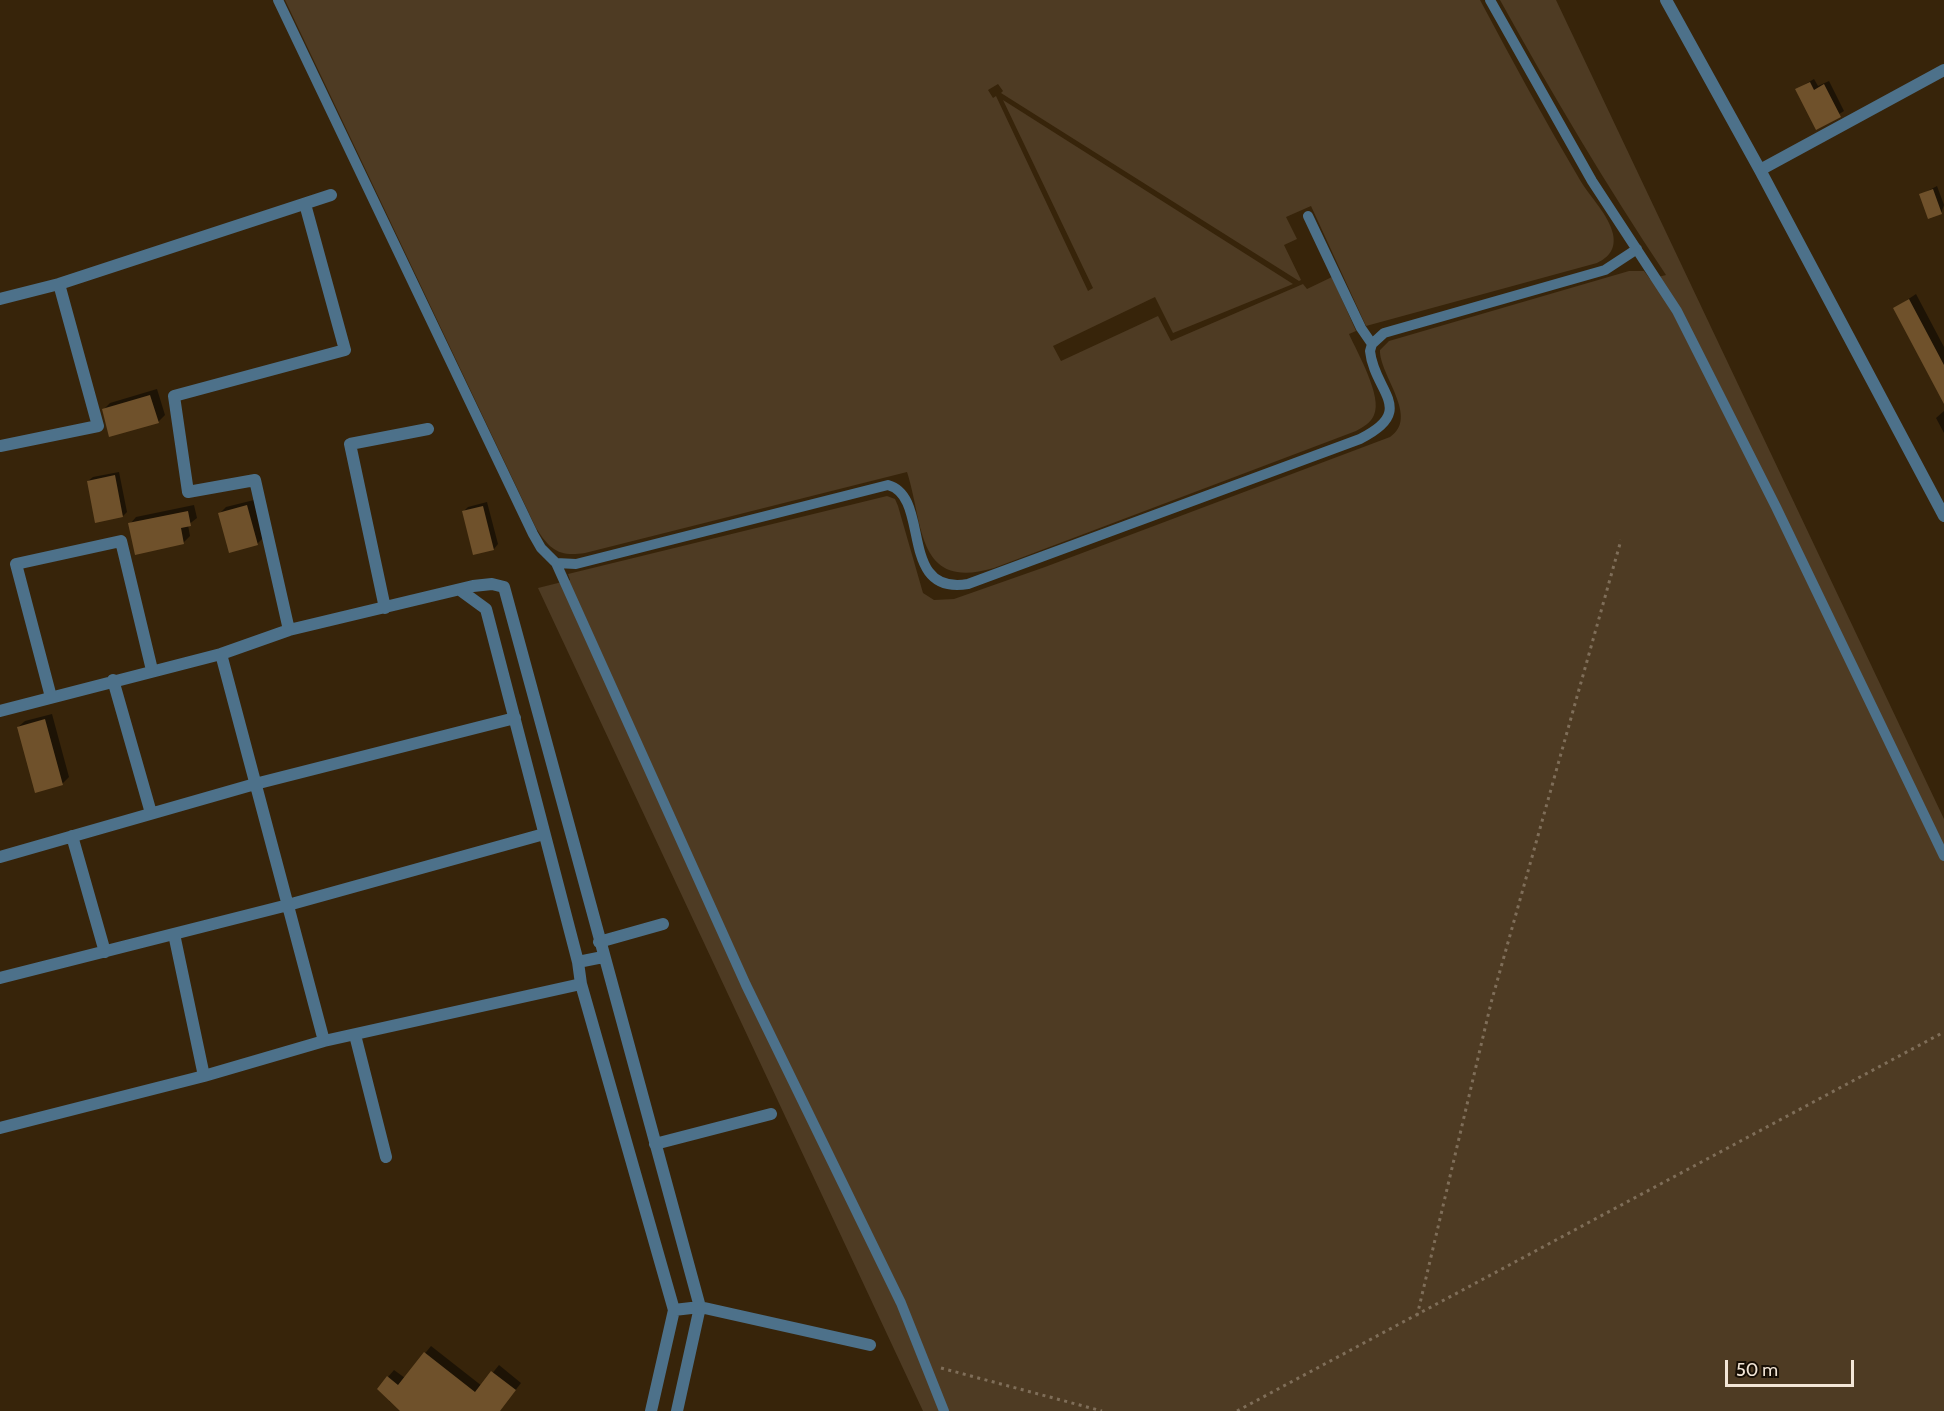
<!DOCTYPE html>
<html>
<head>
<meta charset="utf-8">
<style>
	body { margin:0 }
	#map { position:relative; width:1944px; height:1411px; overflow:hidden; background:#37240a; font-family:Cabin,sans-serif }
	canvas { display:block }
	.scale { position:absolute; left:1725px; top:1360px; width:129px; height:27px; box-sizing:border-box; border:3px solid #f3e6d7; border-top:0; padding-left:8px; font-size:18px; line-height:21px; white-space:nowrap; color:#f3e6d7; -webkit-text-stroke:4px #180f05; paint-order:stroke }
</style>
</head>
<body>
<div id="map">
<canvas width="1944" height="1411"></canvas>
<div class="scale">50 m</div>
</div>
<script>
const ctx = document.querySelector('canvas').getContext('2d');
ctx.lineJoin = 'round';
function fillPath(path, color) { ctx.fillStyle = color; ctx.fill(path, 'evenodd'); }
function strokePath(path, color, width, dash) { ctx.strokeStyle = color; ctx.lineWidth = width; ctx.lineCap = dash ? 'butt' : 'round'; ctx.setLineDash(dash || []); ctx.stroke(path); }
const green = new Path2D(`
	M 285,0 L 1480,0 C 1512,60 1545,121 1580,180 C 1590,197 1609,215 1613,234 C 1616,249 1609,257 1597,263 L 1366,326 L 1311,206 L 1286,217 L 1297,239 L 1284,245 L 1301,280 L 1299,281 L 1001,93 L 1003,91 L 998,84 L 988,90 L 993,98 L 996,96 L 1088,291 L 1093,288 L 1003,100 L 1293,284 L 1173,333 L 1155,297 L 1053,346 L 1061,361 L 1158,316 L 1171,341 L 1303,284 L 1307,289 L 1332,277 L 1356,331 L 1349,334 C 1357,352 1383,397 1374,415 C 1371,423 1363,427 1356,431 L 994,568 C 916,591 924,525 907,472 L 585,553 C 559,557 550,550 536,528 Z
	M 1500,0 L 1556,0 L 1944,819 L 1944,1411 L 923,1411 L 538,588 L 570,580 L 568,574 L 887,496 L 895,499 L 898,506 L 923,593 L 934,600 L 954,599 L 1045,567 L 1390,437 C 1420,417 1379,375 1380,350 L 1389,341 L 1629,271 L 1644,271 L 1650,279 L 1666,275 C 1606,185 1552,94 1500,0 Z`);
const shadow = new Path2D(`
	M 1814,79 L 1818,86 L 1829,81 L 1844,111 L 1817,128 L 1797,89 Z
	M 1937,186 L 1944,205 L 1941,213 L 1920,195 Z
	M 1916,294 L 1944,347 L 1944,397 L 1895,308 Z
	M 157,389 L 165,415 L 158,422 L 104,409 L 110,403 Z
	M 1944,411 L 1944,433 L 1936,418 Z
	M 119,472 L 127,512 L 123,516 L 88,481 L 93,477 Z
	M 254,500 L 264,537 L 257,544 L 220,513 L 226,507 Z
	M 487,502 L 498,544 L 494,549 L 474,553 L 464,511 L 468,507 Z
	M 194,505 L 197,518 L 188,525 L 190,536 L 183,543 L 130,524 L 136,517 Z
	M 52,714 L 69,777 L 62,784 L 18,727 L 25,721 Z
	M 431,1346 L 482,1386 L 499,1365 L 521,1383 L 499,1411 L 402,1411 L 389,1401 L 391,1398 L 388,1377 L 394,1370 L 405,1378 Z`);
const building = new Path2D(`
	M 1810,82 L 1814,90 L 1824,84 L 1841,117 L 1816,130 L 1795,89 Z
	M 1933,189 L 1942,214 L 1928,219 L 1919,194 Z
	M 1909,299 L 1944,365 L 1944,404 L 1893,308 Z
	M 150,395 L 159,423 L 109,437 L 102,409 Z
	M 115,475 L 123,517 L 95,523 L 87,481 Z
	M 247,505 L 258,545 L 229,553 L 218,513 Z
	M 483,506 L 494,550 L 473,555 L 462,511 Z
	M 188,511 L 191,526 L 181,528 L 184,544 L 135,555 L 128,523 Z
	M 45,719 L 63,785 L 35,793 L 17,727 Z
	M 424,1352 L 475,1392 L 491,1371 L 516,1390 L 500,1411 L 400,1411 L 377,1389 L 387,1376 L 398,1385 Z`);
const path = new Path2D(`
	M 1417,1316 L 1491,1003 L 1621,540
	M 941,1368 L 1102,1411
	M 1237,1411 L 1944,1032`);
const lane = new Path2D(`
	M 278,0 L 533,534 L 541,548 L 556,563 L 576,564 L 888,485 C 932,497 897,596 968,584 L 1360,439 C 1418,410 1374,392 1370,351 L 1372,344 L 1384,333 L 1605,270 L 1637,249
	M 1490,0 L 1592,181 L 1677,311 L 1776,507 L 1944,856
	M 1308,216 L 1361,328 L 1372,344
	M 556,563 L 746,985 L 901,1303 L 944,1411`);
const street = new Path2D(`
	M 1666,0 L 1760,170 L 1944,516
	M 1760,170 L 1944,70
	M 0,299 L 59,284 L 331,195
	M 0,446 L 98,426 L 59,284
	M 460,590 L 486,609 L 578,962 L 581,984 L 674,1310 L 651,1411
	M 385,608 L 350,444 L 428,429
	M 289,630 L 255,480 L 188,492 L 174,396 L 345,350 L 305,204
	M 221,654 L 324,1041
	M 113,680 L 151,813
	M 51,697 L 16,564 L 121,541 L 152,670
	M 0,711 L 221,654 L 289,630 L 473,586 L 492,584 L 504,587 L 700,1307 L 677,1411
	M 72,836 L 105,952
	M 0,857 L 255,784 L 515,718
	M 174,934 L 204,1076
	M 599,942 L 663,924
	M 578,962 L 603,957
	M 0,978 L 288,905 L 544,834
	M 355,1035 L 386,1157
	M 0,1128 L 204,1076 L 324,1041 L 581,984
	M 655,1144 L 771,1114
	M 674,1310 L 700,1307 L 870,1345`);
fillPath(green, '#4e3b23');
fillPath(shadow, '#0007');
fillPath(building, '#6f512b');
strokePath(path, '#7f6e59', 3, [3, 4.5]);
strokePath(lane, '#4d718a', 10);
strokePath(street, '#4d718a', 12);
</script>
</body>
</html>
